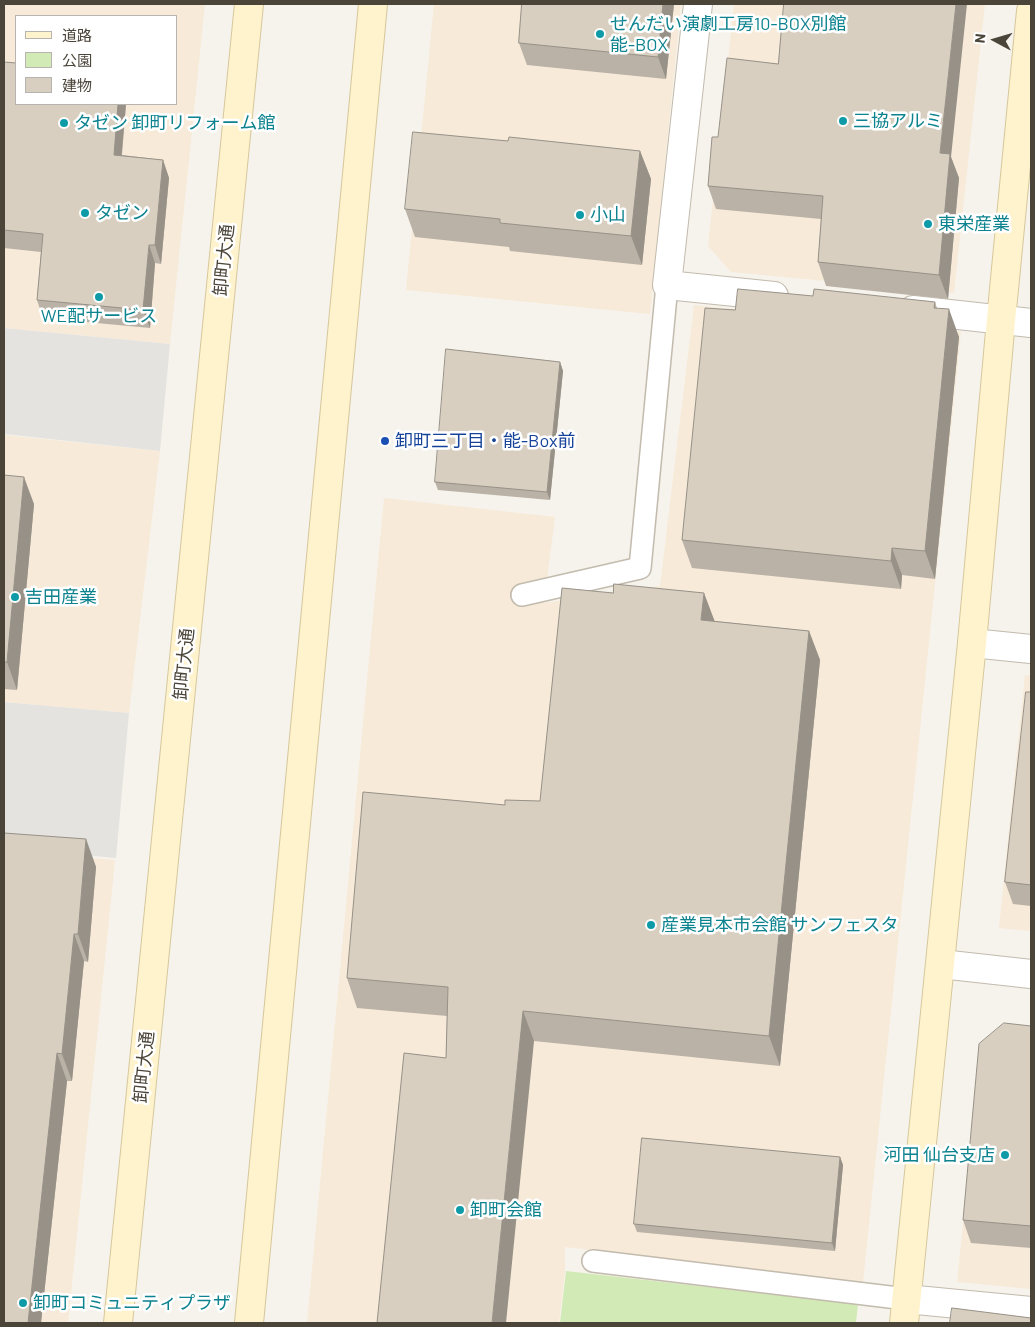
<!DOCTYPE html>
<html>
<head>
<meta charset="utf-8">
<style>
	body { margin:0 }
	#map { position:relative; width:1035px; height:1327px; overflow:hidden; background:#f6f3ec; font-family:Barlow,"Noto Sans JP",sans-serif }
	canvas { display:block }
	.frame { position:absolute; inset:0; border:5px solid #4b4439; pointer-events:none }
	.legend { position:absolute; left:15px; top:15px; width:162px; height:90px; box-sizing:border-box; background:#fff; border:1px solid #b7b4b0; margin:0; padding:6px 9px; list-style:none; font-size:15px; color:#4b4439 }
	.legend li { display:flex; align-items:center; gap:10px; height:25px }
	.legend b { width:25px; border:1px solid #b7b4b0 }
	.north { position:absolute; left:970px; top:15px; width:50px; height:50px; -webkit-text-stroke:4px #fff; paint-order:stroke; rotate:276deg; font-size:14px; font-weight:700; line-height:20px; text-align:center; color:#4b4439 }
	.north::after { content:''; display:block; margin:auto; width:18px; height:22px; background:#4b4439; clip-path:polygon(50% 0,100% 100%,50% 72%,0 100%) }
</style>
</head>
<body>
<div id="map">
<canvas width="1035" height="1327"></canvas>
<div class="frame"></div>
<ul class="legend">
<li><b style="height:6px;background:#fff3cd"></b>道路</li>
<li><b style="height:14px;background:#d2eab5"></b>公園</li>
<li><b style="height:14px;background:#d8cfc1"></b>建物</li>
</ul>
<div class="north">N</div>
</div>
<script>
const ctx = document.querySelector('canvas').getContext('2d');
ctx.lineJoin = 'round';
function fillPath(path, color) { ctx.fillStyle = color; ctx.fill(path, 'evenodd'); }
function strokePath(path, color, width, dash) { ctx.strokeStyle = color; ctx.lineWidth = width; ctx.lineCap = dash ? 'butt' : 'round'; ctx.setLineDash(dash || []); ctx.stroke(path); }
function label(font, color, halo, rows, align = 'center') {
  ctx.font = font + ' Barlow,"Noto Sans JP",sans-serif'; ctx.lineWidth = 5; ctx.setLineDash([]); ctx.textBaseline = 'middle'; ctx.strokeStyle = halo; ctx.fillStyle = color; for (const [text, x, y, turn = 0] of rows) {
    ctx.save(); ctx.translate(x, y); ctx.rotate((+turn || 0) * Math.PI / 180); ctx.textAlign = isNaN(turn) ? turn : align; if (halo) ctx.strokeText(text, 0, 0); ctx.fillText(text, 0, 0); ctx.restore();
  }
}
const commercial = new Path2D(`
	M 4,4 L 205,4 L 170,344 L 4,328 ZM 16,16 L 176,16 L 176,104 L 16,104 Z
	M 434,4 L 681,4 L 650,314 L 406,290 Z
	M 734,4 L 985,4 L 954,293 L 731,272 L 708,246 Z
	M 694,305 L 961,332 L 863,1282 L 565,1247 L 565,1271 L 559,1323 L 307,1323 L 384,498 L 555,517 L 544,603 L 660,586 Z
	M 4,435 L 160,451 L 129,713 L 4,702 Z
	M 1025,675 L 1031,676 L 1031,931 L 999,928 Z
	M 4,850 L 115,860 L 68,1323 L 4,1323 Z
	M 1031,1031 L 1031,1289 L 957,1282 L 980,1057 Z`);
const green = new Path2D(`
	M 566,1271 L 858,1304 L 856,1323 L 560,1323 Z`);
const parking = new Path2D(`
	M 4,328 L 170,344 L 160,451 L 4,434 Z
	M 4,702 L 129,713 L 116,858 L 4,848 Z`);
const lane = new Path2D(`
	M 522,595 L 640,568 L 667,285
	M 593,1261 L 906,1299`);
const street = new Path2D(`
	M 698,4 L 667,285 L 774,296
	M 913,310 L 1031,323
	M 972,643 L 1031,649
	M 941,964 L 1031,974
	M 906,1299 L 1031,1311`);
const secondary = new Path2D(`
	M 118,1323 L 249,4
	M 249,1323 L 373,4
	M 904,1323 L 972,643 L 1001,320 L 1031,11`);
const wall = new Path2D(`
	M 522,4 L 674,4 L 666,79 L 527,65 L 519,43 Z
	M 4,62 L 16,104 L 126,104 L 122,155 L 163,160 L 169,178 L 161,264 L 155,263 L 150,328 L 43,318 L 37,300 L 41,252 L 4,248 Z
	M 718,137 L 951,157 L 959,178 L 948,299 L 826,286 L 818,262 L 821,219 L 716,209 L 708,186 Z
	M 508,141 L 640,151 L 651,179 L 642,265 L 510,251 L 509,247 L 415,237 L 405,209 Z
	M 813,296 L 935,302 L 937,308 L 959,337 L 935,579 L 902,575 L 901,589 L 692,568 L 682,540 L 735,310 Z
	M 560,362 L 563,371 L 550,500 L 438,490 L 435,482 Z
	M 4,475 L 34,504 L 17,690 L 4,689 Z
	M 714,621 L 809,631 L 820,660 L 780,1066 L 534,1041 L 446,1058 L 447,1016 L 357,1008 L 347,978 L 505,805 L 540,801 Z
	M 1031,692 L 1031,906 L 1013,904 L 1005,882 Z
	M 86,839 L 96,867 L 88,962 L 84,961 L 72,1081 L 67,1081 L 41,1323 L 4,1323 Z
	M 1031,1026 L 1031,1248 L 971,1243 L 963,1220 Z
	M 840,1157 L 843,1165 L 835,1251 L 637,1232 L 634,1224 Z`);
const shadedWall = new Path2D(`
	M 663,4 L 674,4 L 666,79 L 658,57 Z
	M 956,4 L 967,4 L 951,157 L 959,178 L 948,299 L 939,275 L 940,153 Z
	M 118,104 L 126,104 L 120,173 L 114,155 Z
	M 640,151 L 651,179 L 642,265 L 631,236 Z
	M 163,160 L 169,178 L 161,264 L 155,245 Z
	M 149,245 L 155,263 L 150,328 L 143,310 Z
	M 949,309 L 959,337 L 935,579 L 925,551 Z
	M 560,362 L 563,371 L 550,500 L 547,492 Z
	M 24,477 L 34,504 L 17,690 L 7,662 Z
	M 892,548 L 902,575 L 901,589 L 891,561 Z
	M 704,593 L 715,622 L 701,620 Z
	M 809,631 L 820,660 L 780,1066 L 769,1036 Z
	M 86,839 L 96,867 L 88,962 L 78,934 Z
	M 74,934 L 84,961 L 72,1081 L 62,1054 Z
	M 523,1011 L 534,1041 L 506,1323 L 492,1323 Z
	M 57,1053 L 67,1081 L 41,1323 L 28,1323 Z
	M 840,1157 L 843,1165 L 835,1251 L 832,1243 Z`);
const building = new Path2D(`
	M 522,4 L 663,4 L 658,57 L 519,43 Z
	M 784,4 L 956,4 L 940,153 L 950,154 L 939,275 L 818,262 L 823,196 L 708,186 L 712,137 L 718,137 L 727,58 L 778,64 Z
	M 4,62 L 16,63 L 16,104 L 118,104 L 114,155 L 163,160 L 155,245 L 149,245 L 143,310 L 37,300 L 43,234 L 4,230 Z
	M 413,132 L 508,141 L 509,137 L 640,151 L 631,236 L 500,223 L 500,219 L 405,209 Z
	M 738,289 L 813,296 L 814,289 L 935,302 L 934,308 L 949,309 L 925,551 L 892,548 L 891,561 L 682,540 L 705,308 L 735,310 Z
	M 446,349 L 560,362 L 547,492 L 435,482 Z
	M 4,475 L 24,477 L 7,662 L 4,662 Z
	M 614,584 L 704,593 L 701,620 L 809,631 L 769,1036 L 523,1011 L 492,1323 L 377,1323 L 404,1053 L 446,1058 L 448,987 L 347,978 L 363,792 L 505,805 L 505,800 L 540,801 L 562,588 L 613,593 Z
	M 1026,692 L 1031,692 L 1031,885 L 1005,882 Z
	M 4,833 L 86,839 L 78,934 L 74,934 L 62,1054 L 57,1053 L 28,1323 L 4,1323 Z
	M 1004,1023 L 1031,1026 L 1031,1226 L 963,1220 L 979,1044 Z
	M 642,1138 L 840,1157 L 832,1243 L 634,1224 Z
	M 952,1308 L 1031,1318 L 1031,1323 L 950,1323 Z`);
const markers = [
	[600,34,5,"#0f9aa8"],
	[843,121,5,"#0f9aa8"],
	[64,123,5,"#0f9aa8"],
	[85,213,5,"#0f9aa8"],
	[580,215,5,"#0f9aa8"],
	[928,224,5,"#0f9aa8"],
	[99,297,5,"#0f9aa8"],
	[385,441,5,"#1a4fb4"],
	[15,597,5,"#0f9aa8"],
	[651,925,5,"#0f9aa8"],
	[1005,1155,5,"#0f9aa8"],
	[460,1210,5,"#0f9aa8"],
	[23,1303,5,"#0f9aa8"]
];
const cultureNames = [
	["せんだい演劇工房10-BOX別館",610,24],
	["能-BOX",610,45],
	["三協アルミ",853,121],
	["タゼン 卸町リフォーム館",74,123],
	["タゼン",95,213],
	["小山",590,215],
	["東栄産業",938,224],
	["WE配サービス",99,316,"center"],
	["吉田産業",25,597],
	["産業見本市会館 サンフェスタ",661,925],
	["河田 仙台支店",995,1155,"right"],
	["卸町会館",470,1210],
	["卸町コミュニティプラザ",33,1303]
];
const streetNames = [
	["卸町大通",224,260,-84],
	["卸町大通",184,664,-84],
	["卸町大通",144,1067,-84]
];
const transitNames = [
	["卸町三丁目・能-Box前",395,441]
];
fillPath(commercial, '#f7ead8');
fillPath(green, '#d2eab5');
fillPath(parking, '#e5e3e0');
strokePath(lane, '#c2bbae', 24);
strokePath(street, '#c2bbae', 30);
strokePath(secondary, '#d6c79b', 30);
strokePath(lane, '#fff', 21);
strokePath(street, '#fff', 28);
strokePath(secondary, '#fff3cd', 28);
fillPath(wall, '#bab2a6');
fillPath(shadedWall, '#979187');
fillPath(building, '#d8cfc1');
strokePath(building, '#979187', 1);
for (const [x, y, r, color] of markers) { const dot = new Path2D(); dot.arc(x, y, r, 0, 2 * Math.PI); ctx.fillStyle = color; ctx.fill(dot); strokePath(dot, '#fff', 2); }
label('18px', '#0d838f', '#fff', cultureNames, 'left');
label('18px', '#4b4439', '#fff', streetNames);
label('18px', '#164399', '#fff', transitNames, 'left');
</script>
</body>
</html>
